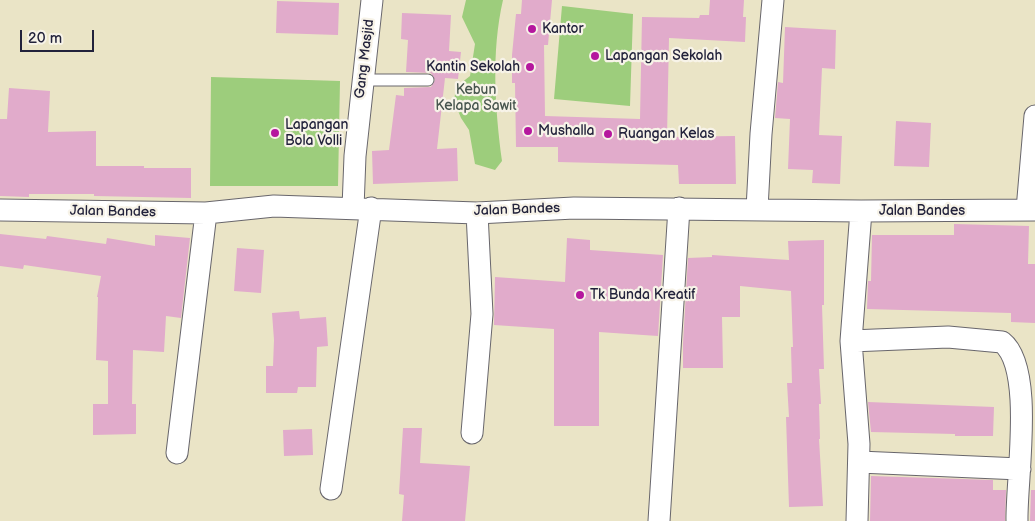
<!DOCTYPE html>
<html>
<head>
<meta charset="utf-8">
<style>
	body { margin:0 }
	#map { position:relative; width:1035px; height:521px; overflow:hidden; background:#eae4c6; font-family:"Balsamiq Sans",sans-serif }
	canvas { display:block }
	.scale { position:absolute; left:20px; top:30px; width:74px; height:22px; box-sizing:border-box; border:2px solid #22223b; border-top:0; padding-left:6px; font-size:15px; line-height:18px; white-space:nowrap; color:#22223b; -webkit-text-stroke:4px #f7f3e8; paint-order:stroke }
</style>
</head>
<body>
<div id="map">
<canvas width="1035" height="521"></canvas>
<div class="scale">20 m</div>
</div>
<script>
const ctx = document.querySelector('canvas').getContext('2d');
ctx.lineJoin = 'round';
function fillPath(path, color) { ctx.fillStyle = color; ctx.fill(path, 'evenodd'); }
function strokePath(path, color, width, dash) { ctx.strokeStyle = color; ctx.lineWidth = width; ctx.lineCap = dash ? 'butt' : 'round'; ctx.setLineDash(dash || []); ctx.stroke(path); }
function label(font, color, halo, rows, align = 'center') {
  ctx.font = font + ' "Balsamiq Sans",sans-serif'; ctx.lineWidth = 4.5; ctx.setLineDash([]); ctx.textBaseline = 'middle'; ctx.strokeStyle = halo; ctx.fillStyle = color; for (const [text, x, y, turn = 0] of rows) {
    ctx.save(); ctx.translate(x, y); ctx.rotate((+turn || 0) * Math.PI / 180); ctx.textAlign = isNaN(turn) ? turn : align; if (halo) ctx.strokeText(text, 0, 0); ctx.fillText(text, 0, 0); ctx.restore();
  }
}
const green = new Path2D(`
	M 466,0 L 503,0 C 491,52 495,108 502,161 L 495,170 L 475,164 L 469,130 L 461,118 L 454,101 L 456,87 L 470,76 L 475,44 L 462,17 Z
	M 562,6 L 633,14 L 630,106 L 554,99 Z
	M 211,77 L 340,81 L 338,186 L 210,186 Z`);
const building = new Path2D(`
	M 522,0 L 552,0 L 548,45 L 544,45 L 545,116 L 640,119 L 642,17 L 699,18 L 700,15 L 709,15 L 710,0 L 744,0 L 743,17 L 746,17 L 745,42 L 669,38 L 667,137 L 735,136 L 736,184 L 679,184 L 678,165 L 558,162 L 558,147 L 516,147 L 515,83 L 512,83 L 512,55 L 516,14 L 521,14 Z
	M 277,1 L 339,3 L 338,35 L 276,33 Z
	M 402,13 L 451,15 L 449,51 L 461,52 L 458,79 L 445,78 L 437,149 L 457,148 L 458,181 L 373,184 L 372,151 L 389,150 L 396,95 L 404,96 L 404,88 L 431,87 L 435,80 L 431,73 L 406,72 L 408,40 L 401,39 Z
	M 785,27 L 836,30 L 835,69 L 822,68 L 819,135 L 842,136 L 840,184 L 812,183 L 813,170 L 788,169 L 790,119 L 775,118 L 778,82 L 783,83 Z
	M 9,88 L 50,91 L 48,132 L 96,131 L 96,166 L 144,166 L 144,168 L 191,168 L 191,198 L 94,196 L 94,194 L 29,194 L 29,197 L 0,196 L 0,119 L 7,119 Z
	M 896,121 L 931,123 L 929,167 L 894,166 Z
	M 954,224 L 1029,226 L 1028,264 L 1035,264 L 1035,323 L 1011,322 L 1011,313 L 867,309 L 868,281 L 871,281 L 872,235 L 954,235 Z
	M 0,234 L 46,239 L 47,236 L 106,244 L 107,238 L 155,246 L 155,235 L 190,238 L 181,318 L 166,316 L 164,352 L 133,350 L 132,404 L 136,404 L 136,434 L 93,435 L 93,404 L 108,404 L 108,361 L 96,360 L 98,297 L 97,297 L 101,276 L 24,265 L 23,269 L 0,266 Z
	M 567,238 L 590,240 L 590,250 L 663,255 L 658,336 L 599,332 L 599,426 L 554,426 L 554,329 L 494,325 L 495,277 L 565,282 Z
	M 824,240 L 824,305 L 822,305 L 824,369 L 819,369 L 821,404 L 819,404 L 820,439 L 819,439 L 823,506 L 789,507 L 786,417 L 789,417 L 787,383 L 792,383 L 791,347 L 793,347 L 791,291 L 740,286 L 740,317 L 722,317 L 723,368 L 683,368 L 683,343 L 688,258 L 712,257 L 712,255 L 789,260 L 788,241 Z
	M 237,248 L 264,250 L 261,293 L 234,291 Z
	M 299,311 L 300,319 L 326,317 L 328,346 L 317,347 L 316,387 L 298,387 L 297,393 L 266,393 L 266,366 L 273,366 L 274,340 L 272,313 Z
	M 868,402 L 994,407 L 993,436 L 955,436 L 955,434 L 871,432 Z
	M 403,428 L 422,428 L 420,463 L 470,466 L 465,521 L 402,521 L 404,495 L 399,494 Z
	M 312,429 L 313,455 L 284,456 L 283,430 Z
	M 871,476 L 993,480 L 993,490 L 1006,490 L 1005,521 L 870,521 Z
	M 1031,490 L 1035,490 L 1035,521 L 1030,521 Z`);
const lane = new Path2D(`
	M 362,80 L 428,80`);
const street = new Path2D(`
	M 353,208 L 355,156 L 372,0
	M 757,209 L 761,134 L 773,0
	M 0,210 L 206,213 L 274,206 L 477,213 L 574,208 L 861,211 L 1035,210
	M 1027,210 L 1035,116
	M 851,341 L 948,337 L 1002,342 C 1035,368 1016,480 1017,521
	M 472,433 L 482,314 L 477,213
	M 177,453 L 206,213
	M 859,462 L 1020,469
	M 331,489 L 371,208
	M 659,521 L 679,208
	M 857,521 L 859,444 L 851,341 L 861,211`);
const markers = [
	[532,29,5,"#b5179e"],
	[595,56,5,"#b5179e"],
	[530,67,5,"#b5179e"],
	[528,131,5,"#b5179e"],
	[275,133,5,"#b5179e"],
	[608,134,5,"#b5179e"],
	[580,295,5,"#b5179e"]
];
const poiNames = [
	["Kantor",542,29],
	["Lapangan Sekolah",605,56],
	["Kantin Sekolah",520,67,"right"],
	["Lapangan",285,125],
	["Bola Volli",285,141],
	["Mushalla",538,131],
	["Ruangan Kelas",618,134],
	["Tk Bunda Kreatif",590,295]
];
const streetNames = [
	["Gang Masjid",365,59,-83],
	["Jalan Bandes",517,210,-2],
	["Jalan Bandes",922,211],
	["Jalan Bandes",113,212,1]
];
const parkNames = [
	["Kebun",476,90],
	["Kelapa Sawit",476,106]
];
fillPath(green, '#9dcd7c');
fillPath(building, '#e1abcb');
strokePath(lane, '#68666c', 13);
strokePath(street, '#68666c', 23);
strokePath(lane, '#fff', 11);
strokePath(street, '#fff', 21);
for (const [x, y, r, color] of markers) { const dot = new Path2D(); dot.arc(x, y, r, 0, 2 * Math.PI); ctx.fillStyle = color; ctx.fill(dot); strokePath(dot, '#f7f3e8', 2); }
label('14px', '#22223b', '#f7f3e8', poiNames, 'left');
label('14px', '#22223b', '#f7f3e8', streetNames);
label('14px', '#47554e', '#f7f3e8', parkNames);
</script>
</body>
</html>
